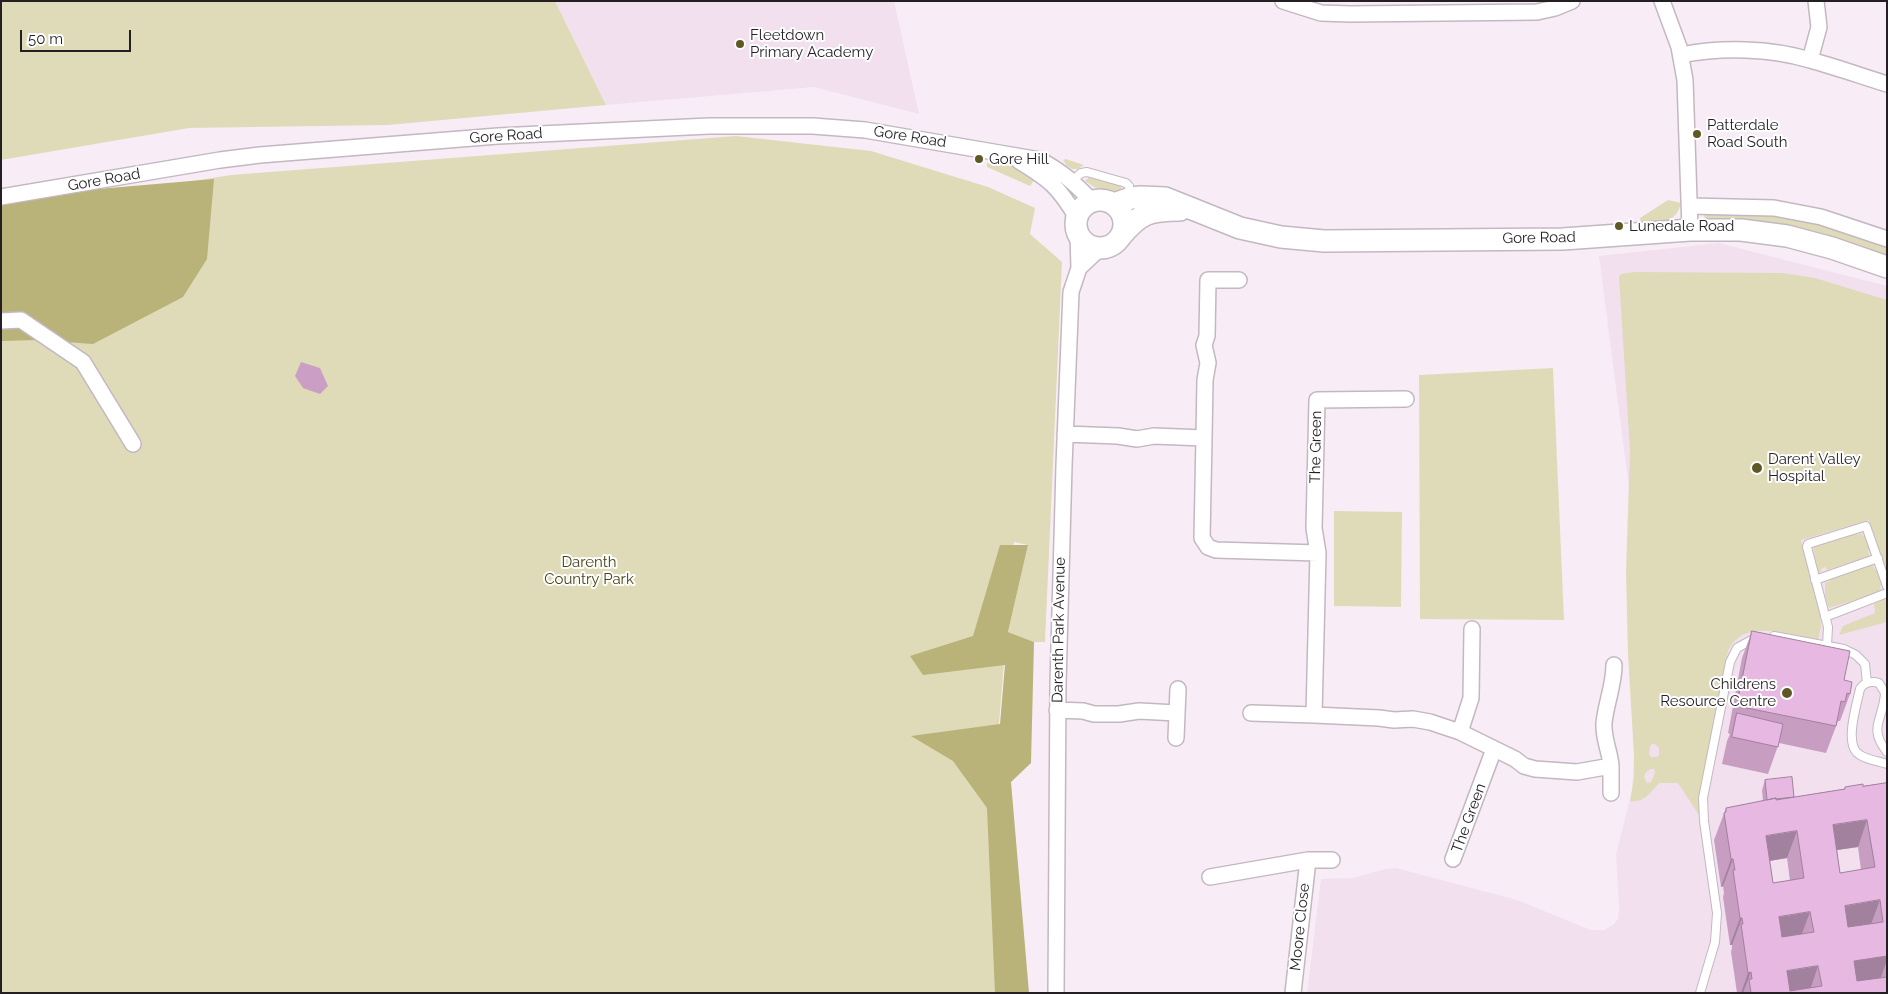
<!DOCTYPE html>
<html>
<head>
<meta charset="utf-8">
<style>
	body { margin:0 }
	#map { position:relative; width:1888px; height:994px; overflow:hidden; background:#f8edf6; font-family:Raleway,sans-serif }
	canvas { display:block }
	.frame { position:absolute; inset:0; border:2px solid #231f23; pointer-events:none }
	.scale { position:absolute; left:20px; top:30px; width:111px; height:22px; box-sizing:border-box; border:2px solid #231f23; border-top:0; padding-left:6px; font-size:15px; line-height:18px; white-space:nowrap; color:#231f23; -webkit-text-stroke:4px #fefefe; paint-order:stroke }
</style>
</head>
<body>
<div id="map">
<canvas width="1888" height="994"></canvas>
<div class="frame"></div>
<div class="scale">50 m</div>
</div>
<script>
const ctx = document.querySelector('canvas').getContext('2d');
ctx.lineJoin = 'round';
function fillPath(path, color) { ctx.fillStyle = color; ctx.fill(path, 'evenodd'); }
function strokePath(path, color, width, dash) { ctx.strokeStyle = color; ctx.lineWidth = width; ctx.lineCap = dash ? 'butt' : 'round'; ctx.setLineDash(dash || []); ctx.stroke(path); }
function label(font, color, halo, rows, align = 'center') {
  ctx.font = font + ' Raleway,sans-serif'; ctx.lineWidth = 4; ctx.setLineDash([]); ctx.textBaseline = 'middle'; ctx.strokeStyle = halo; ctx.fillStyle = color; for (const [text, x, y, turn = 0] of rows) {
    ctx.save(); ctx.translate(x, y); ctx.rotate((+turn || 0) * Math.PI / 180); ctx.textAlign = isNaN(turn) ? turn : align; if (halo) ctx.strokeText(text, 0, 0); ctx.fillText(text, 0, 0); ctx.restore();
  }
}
const built = new Path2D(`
	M 555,1 L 894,1 L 919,114 L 814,87 L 606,105 Z
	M 1719,243 L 1887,286 L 1887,993 L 1307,993 L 1321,879 L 1353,878 L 1385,869 L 1396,868 L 1517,900 L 1591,930 L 1604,930 L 1613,925 L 1618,919 L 1619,908 L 1616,854 L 1632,792 L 1634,756 L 1650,651 L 1599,256 Z`);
const green = new Path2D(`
	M 1,1 L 555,1 L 606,105 L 388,125 L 189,128 L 1,160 Z
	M 736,136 L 871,151 L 988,187 L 1035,208 L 1030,234 L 1062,262 L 1045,642 L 1034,642 L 1008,632 L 1028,545 L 1014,542 L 995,772 L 1004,993 L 1,993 L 1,211 L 231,175 Z
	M 1066,159 L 1084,165 L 1078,169 L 1072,169 L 1066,165 L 1063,160 Z
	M 987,163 L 1019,167 L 1035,179 L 1030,186 L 987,167 Z
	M 1089,177 L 1120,186 L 1123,190 C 1108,194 1097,190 1085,181 Z
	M 1668,200 L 1681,203 C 1676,224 1659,224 1641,226 L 1640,218 Z
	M 1758,212 L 1802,218 L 1887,243 L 1887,260 L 1706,220 L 1704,217 L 1706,213 Z
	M 1635,272 L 1783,273 L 1815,278 L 1887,300 L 1887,572 L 1869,520 L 1801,540 L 1820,611 L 1821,627 L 1818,640 C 1791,635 1743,617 1728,651 L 1700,794 L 1699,815 L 1678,783 L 1659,783 C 1650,793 1644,803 1630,801 L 1634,778 L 1634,756 L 1628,654 L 1626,572 L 1630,450 L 1619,277 L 1621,274 ZM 1652,744 L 1655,744 L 1659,748 L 1659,755 L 1657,757 L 1651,757 L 1649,754 L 1650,747 ZM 1651,769 L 1654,769 L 1655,773 L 1651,782 L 1647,783 L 1644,777 L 1646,772 Z
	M 1553,368 L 1564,620 L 1420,619 L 1419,375 Z
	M 1334,511 L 1402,512 L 1401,607 L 1334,606 Z
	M 1856,532 L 1857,535 L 1862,533 L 1863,536 L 1865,535 L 1870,550 L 1868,551 L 1870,556 L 1827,570 L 1825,567 L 1821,569 L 1821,572 L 1818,573 L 1813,546 Z
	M 1873,564 L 1875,570 L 1878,570 L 1883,584 L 1880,586 L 1881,592 L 1829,608 L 1825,596 L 1825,583 L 1830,581 L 1831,578 Z
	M 1887,597 L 1887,622 L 1839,635 L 1843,626 L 1875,613 L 1874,604 Z`);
const forest = new Path2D(`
	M 214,179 L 207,259 L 183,297 L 93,344 L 37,340 L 1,341 L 1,203 L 98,189 Z
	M 1000,545 L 1028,545 L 1008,632 L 1034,642 L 1031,763 L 1011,782 L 1029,993 L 995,993 L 987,808 L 953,761 L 911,736 L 1000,724 L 1005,665 L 923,675 L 910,656 L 973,636 Z`);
const water = new Path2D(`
	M 301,362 L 320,368 L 328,386 L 320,394 L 303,388 L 295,376 Z`);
const lane = new Path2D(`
	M 1072,181 L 1081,173 L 1087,172 L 1126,183 L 1129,186 L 1131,196
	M 1815,580 L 1878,558
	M 1825,617 L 1887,593
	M 1774,636 L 1844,649 L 1856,655 L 1865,664 L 1867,683
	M 1827,645 L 1828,627 L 1807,547 L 1808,544 L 1866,526 L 1887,586
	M 1887,752 C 1867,727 1884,719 1885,693 L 1879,683 C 1872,681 1864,682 1860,689 C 1857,704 1843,746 1860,755 C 1868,760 1878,761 1887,764
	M 1700,993 L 1715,942 L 1717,913 L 1704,821 L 1703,798 L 1730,662 L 1737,648 L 1757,637`);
const street = new Path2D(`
	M 1283,1 L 1321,13 L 1350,14 L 1537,12 L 1555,8 L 1572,1
	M 1662,1 L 1679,47 L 1685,80 L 1690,230
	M 1681,55 C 1722,47 1770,48 1810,60 C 1836,67 1861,76 1887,84
	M 1810,60 L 1819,27 L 1816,1
	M 1019,161 C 1049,179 1059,187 1077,218
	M 1,197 L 220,160 L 260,155 L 498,136 L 709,126 L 813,126 L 865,130 L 1040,160 C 1064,173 1073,182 1092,201
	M 1690,206 L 1774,208 L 1821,217 L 1887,239
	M 1079,268 L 1100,248
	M 1,321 L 21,320 L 83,362 L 133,444
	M 1065,434 L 1118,436 L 1137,439 L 1154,436 L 1204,438 L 1202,538 L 1208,547 L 1216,550 L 1318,553 L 1314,715 L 1379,718 L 1394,720 L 1413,719 L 1430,722 L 1460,732 L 1515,759 L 1524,766 L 1535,769 L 1577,772 L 1611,766 C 1610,751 1603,739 1604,723 C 1606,703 1614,685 1614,665
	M 1204,438 L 1205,380 L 1208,363 L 1204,345 L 1207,336 L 1208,280 L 1239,280
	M 1318,553 L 1314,528 L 1317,400 L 1406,399
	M 1057,710 L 1083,711 L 1094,714 L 1119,714 L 1139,711 L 1177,713
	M 1251,713 L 1314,715
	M 1460,732 L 1471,698 L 1472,629
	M 1176,738 L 1178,689
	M 1611,766 L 1611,793
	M 1453,859 L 1494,749
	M 1210,877 L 1308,860 L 1332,860
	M 1056,993 L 1058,684 L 1064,466 L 1071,292 L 1079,268 L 1078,235
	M 1293,993 L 1308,860`);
const secondary = new Path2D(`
	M1076 224a24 24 0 1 1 48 0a24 24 0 1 1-48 0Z
	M 1114,204 L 1131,198 L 1141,197 L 1165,198 L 1240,228 L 1281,237 L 1324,241 L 1563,239 L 1690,230 L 1741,230 L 1787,236 L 1832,248 L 1887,267
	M 1120,237 C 1140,213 1149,210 1180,210`);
const wall = new Path2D(`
	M 1752,631 L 1844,680 L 1850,694 L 1840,721 L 1838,721 L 1826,753 L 1779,743 L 1768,774 L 1722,764 L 1727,741 L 1730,734 L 1728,733 L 1742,658 Z
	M 1765,780 L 1794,797 L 1844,789 L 1845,787 L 1863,786 L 1887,783 L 1887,993 L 1737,993 L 1731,952 L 1732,948 L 1732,945 L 1730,945 L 1723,897 L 1724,893 L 1723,886 L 1721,887 L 1714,840 L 1726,808 L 1763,801 L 1762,790 ZM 1858,847 L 1861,870 L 1840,873 L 1837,850 ZM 1787,858 L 1790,881 L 1773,883 L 1770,861 Z`);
const shadedWall = new Path2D(`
	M 1867,820 L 1858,847 L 1823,852 L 1833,825 Z
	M 1797,831 L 1787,858 L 1756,863 L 1766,836 Z
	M 1731,859 L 1733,859 L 1723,886 L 1721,887 Z
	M 1880,900 L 1870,927 L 1835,933 L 1845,906 Z
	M 1810,912 L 1800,939 L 1769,944 L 1779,917 Z
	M 1740,918 L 1742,918 L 1732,945 L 1730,945 Z
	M 1887,956 L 1887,960 L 1879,983 L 1844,988 L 1854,961 Z
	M 1818,966 L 1809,993 L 1779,993 L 1787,971 Z
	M 1751,972 L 1743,993 L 1741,993 L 1748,973 Z`);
const building = new Path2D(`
	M 1752,631 L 1850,651 L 1844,680 L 1852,682 L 1850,694 L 1847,693 L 1845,702 L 1841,701 L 1836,726 L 1737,706 Z
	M 1737,713 L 1783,724 L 1778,747 L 1732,737 Z
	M 1792,777 L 1794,797 L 1776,799 L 1776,798 L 1767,800 L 1765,780 Z
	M 1887,783 L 1887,956 L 1854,961 L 1857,981 L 1887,977 L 1887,993 L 1751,993 L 1749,979 L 1752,979 L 1751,972 L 1748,973 L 1741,924 L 1743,924 L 1742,918 L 1740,918 L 1733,870 L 1735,870 L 1733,859 L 1731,859 L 1724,813 L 1726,812 L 1726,808 L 1776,798 L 1776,800 L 1845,789 L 1845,787 L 1863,784 L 1863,786 ZM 1867,820 L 1875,867 L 1840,873 L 1833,825 ZM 1797,831 L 1804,878 L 1773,883 L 1766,836 ZM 1880,900 L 1883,922 L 1848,927 L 1845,906 ZM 1810,912 L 1814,932 L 1782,937 L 1779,917 ZM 1818,966 L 1822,986 L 1790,991 L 1787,971 Z`);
const markers = [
	[740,44,5,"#5f5824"],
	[1697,134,5,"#5f5824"],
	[979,159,5,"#5f5824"],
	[1619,226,5,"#5f5824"],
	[1757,468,6,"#5f5824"],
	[1787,693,6,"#5f5824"]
];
const poiNames = [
	["Fleetdown",750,35],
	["Primary Academy",750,52],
	["Patterdale",1707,125],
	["Road South",1707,142],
	["Gore Hill",989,159],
	["Lunedale Road",1629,226],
	["Darent Valley",1768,459],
	["Hospital",1768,476],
	["Childrens",1776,684,"right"],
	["Resource Centre",1776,701,"right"]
];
const streetNames = [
	["Gore Road",506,136,-4],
	["Gore Road",910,137,9],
	["Gore Road",104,180,-10],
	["Gore Road",1539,238,-1],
	["The Green",1316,447,-89],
	["Darenth Park Avenue",1059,630,-89],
	["The Green",1469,818,-70],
	["Moore Close",1300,927,-84]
];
const parkNames = [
	["Darenth",589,562],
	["Country Park",589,579]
];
fillPath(built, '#f2e0ef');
fillPath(green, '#dfdbb9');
fillPath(forest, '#b9b279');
fillPath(water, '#cb9ec5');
strokePath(lane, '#c3b8c1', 10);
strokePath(street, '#c3b8c1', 18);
strokePath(secondary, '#c3b8c1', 24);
strokePath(lane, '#fff', 8);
strokePath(street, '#fff', 15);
strokePath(secondary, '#fff', 21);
fillPath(wall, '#c79ec2');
fillPath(shadedWall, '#a2819e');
fillPath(building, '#e7b8e1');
strokePath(building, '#a2819e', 1);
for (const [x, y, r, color] of markers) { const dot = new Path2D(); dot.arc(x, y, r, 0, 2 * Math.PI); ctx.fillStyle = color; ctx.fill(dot); strokePath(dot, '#fefefe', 2); }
label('15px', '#231f23', '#fefefe', poiNames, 'left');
label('15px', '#231f23', '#fefefe', streetNames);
label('15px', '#494317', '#fefefe', parkNames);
</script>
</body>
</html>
